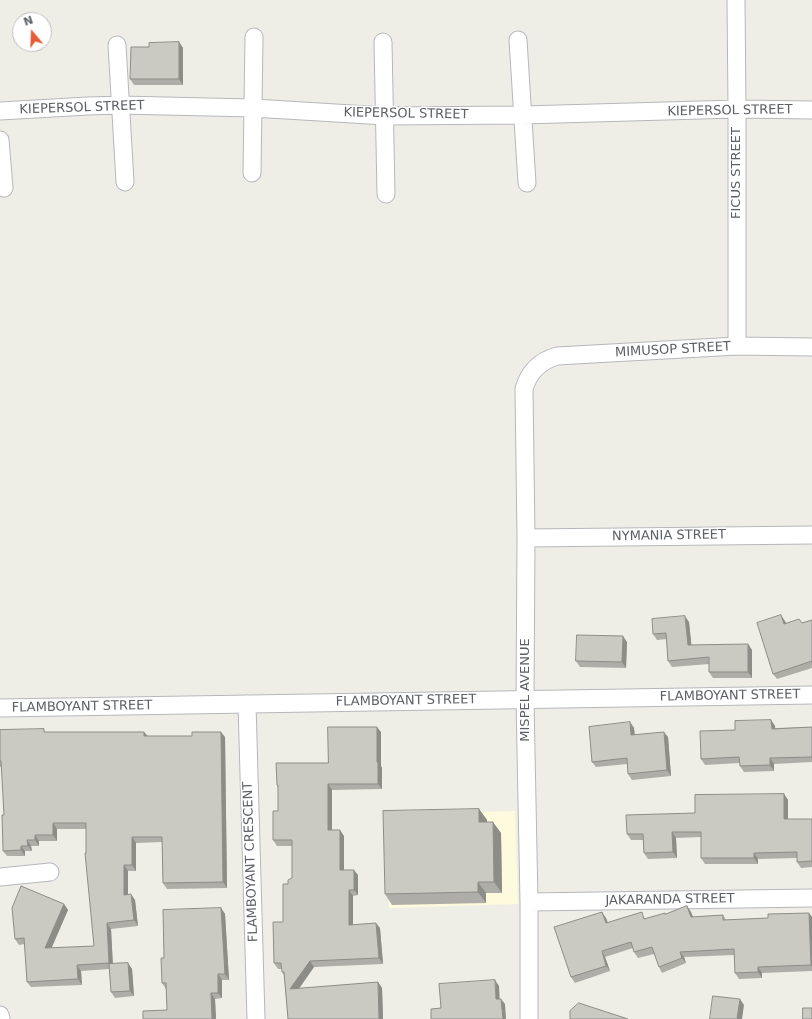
<!DOCTYPE html>
<html>
<head>
<meta charset="utf-8">
<style>
	body { margin:0 }
	#map { position:relative; width:812px; height:1019px; overflow:hidden; background:#efeee6; font-family:"DejaVu Sans",sans-serif }
	canvas { display:block }
	.north { position:absolute; left:12px; top:12px; width:40px; height:40px; box-sizing:border-box; background:#fff; border:1px solid #bebfc2; border-radius:50%; rotate:341deg; font-size:11px; font-weight:700; line-height:16px; text-align:center; color:#5d6066 }
	.north::after { content:''; display:block; margin:auto; width:14px; height:18px; background:#e65c35; clip-path:polygon(50% 0,100% 100%,50% 72%,0 100%) }
</style>
</head>
<body>
<div id="map">
<canvas width="812" height="1019"></canvas>
<div class="north">N</div>
</div>
<script>
const ctx = document.querySelector('canvas').getContext('2d');
ctx.lineJoin = 'round';
function fillPath(path, color) { ctx.fillStyle = color; ctx.fill(path, 'evenodd'); }
function strokePath(path, color, width, dash) { ctx.strokeStyle = color; ctx.lineWidth = width; ctx.lineCap = dash ? 'butt' : 'round'; ctx.setLineDash(dash || []); ctx.stroke(path); }
function label(font, color, halo, rows, align = 'center') {
  ctx.font = font + ' "DejaVu Sans",sans-serif'; ctx.lineWidth = 3; ctx.setLineDash([]); ctx.textBaseline = 'middle'; ctx.strokeStyle = halo; ctx.fillStyle = color; for (const [text, x, y, turn = 0] of rows) {
    ctx.save(); ctx.translate(x, y); ctx.rotate((+turn || 0) * Math.PI / 180); ctx.textAlign = isNaN(turn) ? turn : align; if (halo) ctx.strokeText(text, 0, 0); ctx.fillText(text, 0, 0); ctx.restore();
  }
}
const commercial = new Path2D(`
	M 515,811 L 518,904 L 389,908 L 387,815 Z`);
const street = new Path2D(`
	M 736,0 L 737,109 L 737,346
	M 518,40 L 527,183
	M 383,42 L 386,194
	M 117,45 L 125,182
	M 0,111 L 88,106 L 120,105 L 253,108 L 385,116 L 523,115 L 737,109 L 812,110
	M 0,140 L 4,188
	M 252,173 L 254,37
	M 526,538 L 812,535
	M 247,704 L 256,1019
	M 0,708 L 812,695
	M 0,877 L 50,872
	M 529,902 L 812,898
	M 0,1015 L 1,1019
	M 529,1019 L 529,902 L 525,700 L 526,538 L 524,389 C 529,371 540,361 557,356 L 737,346 L 812,347`);
const wall = new Path2D(`
	M 179,42 L 183,48 L 183,85 L 134,85 L 130,79 L 149,47 Z
	M 812,620 L 812,668 L 777,679 L 773,674 L 785,621 L 786,623 L 802,623 Z
	M 689,622 L 691,645 L 748,644 L 752,650 L 752,678 L 713,678 L 709,672 L 709,664 L 672,667 L 668,661 L 667,639 L 657,640 L 653,634 Z
	M 627,642 L 626,668 L 580,667 L 576,661 Z
	M 771,720 L 775,726 L 775,728 L 812,727 L 812,762 L 774,764 L 774,771 L 744,772 L 740,766 L 740,763 L 705,765 L 701,759 L 735,730 Z
	M 630,722 L 634,728 L 635,735 L 668,737 L 671,776 L 632,780 L 628,774 L 627,764 L 596,767 L 592,762 Z
	M 0,730 L 46,732 L 144,732 L 148,736 L 225,737 L 227,888 L 167,889 L 163,883 L 162,842 L 136,843 L 136,871 L 128,871 L 128,894 L 135,900 L 138,926 L 111,929 L 113,964 L 128,963 L 132,969 L 134,996 L 115,998 L 111,992 L 109,969 L 81,971 L 82,985 L 31,987 L 27,982 L 25,944 L 19,945 L 15,939 L 64,904 L 68,910 L 51,948 L 94,946 L 86,853 L 86,829 L 57,829 L 57,841 L 39,841 L 39,846 L 31,846 L 32,851 L 25,851 L 25,856 L 7,856 L 3,851 L 4,815 L 2,767 L 0,767 Z
	M 381,732 L 381,766 L 382,768 L 382,789 L 332,790 L 332,830 L 344,836 L 344,870 L 358,875 L 358,895 L 353,896 L 353,925 L 380,928 L 383,964 L 314,967 L 299,989 L 378,982 L 382,988 L 383,1019 L 288,1019 L 284,975 L 282,972 L 282,969 L 278,969 L 274,963 L 283,922 L 288,884 L 292,878 L 292,846 L 277,846 L 273,840 L 278,811 L 278,788 L 277,785 L 328,763 Z
	M 784,794 L 788,800 L 788,819 L 812,819 L 812,867 L 801,868 L 797,862 L 797,858 L 758,859 L 758,864 L 705,864 L 701,858 L 701,837 L 676,838 L 677,858 L 648,859 L 644,853 L 643,840 L 631,840 L 627,834 L 695,813 Z
	M 479,809 L 487,820 L 487,822 L 501,833 L 502,893 L 486,893 L 486,903 L 392,905 L 385,894 Z
	M 687,906 L 691,912 L 693,917 L 723,915 L 726,920 L 768,918 L 809,913 L 812,917 L 812,971 L 762,973 L 762,978 L 739,979 L 735,973 L 734,955 L 684,957 L 686,963 L 662,973 L 659,967 L 654,954 L 638,958 L 634,952 L 633,948 L 605,957 L 610,971 L 575,983 L 571,977 L 606,918 L 608,923 L 646,918 L 666,914 Z
	M 221,908 L 225,914 L 229,980 L 222,980 L 222,998 L 215,999 L 216,1019 L 143,1019 L 167,1010 L 166,989 L 162,983 L 164,958 Z`);
const shadedWall = new Path2D(`
	M 179,42 L 183,48 L 183,85 L 179,79 Z
	M 781,615 L 785,621 L 788,630 L 784,624 Z
	M 685,616 L 689,622 L 692,650 L 688,645 Z
	M 623,636 L 627,642 L 626,668 L 622,662 Z
	M 748,644 L 752,650 L 752,678 L 748,672 Z
	M 771,720 L 775,726 L 776,734 L 772,729 Z
	M 630,722 L 634,728 L 635,741 L 631,735 Z
	M 377,727 L 381,732 L 381,766 L 382,768 L 382,789 L 378,784 L 377,762 Z
	M 144,732 L 148,737 L 144,736 Z
	M 221,732 L 225,737 L 227,888 L 223,882 Z
	M 664,732 L 668,737 L 671,776 L 667,770 Z
	M 770,758 L 774,764 L 774,771 L 770,765 Z
	M 328,784 L 332,790 L 332,836 L 328,830 Z
	M 784,794 L 788,800 L 788,825 L 784,819 Z
	M 479,809 L 487,820 L 487,833 L 479,822 Z
	M 493,822 L 501,833 L 502,893 L 494,882 Z
	M 53,823 L 57,829 L 57,841 L 53,835 Z
	M 340,830 L 344,836 L 344,876 L 340,870 Z
	M 672,832 L 676,838 L 677,858 L 673,852 Z
	M 35,835 L 39,841 L 39,846 L 35,840 Z
	M 132,837 L 136,843 L 136,871 L 132,865 Z
	M 27,840 L 31,846 L 32,851 L 28,846 Z
	M 21,846 L 25,851 L 25,856 L 21,850 Z
	M 754,853 L 758,859 L 758,864 L 754,858 Z
	M 124,865 L 128,871 L 128,900 L 124,895 Z
	M 354,870 L 358,875 L 358,895 L 354,890 Z
	M 478,882 L 486,893 L 486,903 L 478,892 Z
	M 349,890 L 353,896 L 353,931 L 349,925 Z
	M 131,894 L 135,900 L 138,926 L 134,920 Z
	M 64,904 L 68,910 L 49,954 L 45,948 Z
	M 687,906 L 691,912 L 695,922 L 691,917 Z
	M 221,908 L 225,914 L 229,980 L 225,974 Z
	M 602,912 L 606,918 L 610,929 L 606,923 Z
	M 809,913 L 812,917 L 812,967 L 811,965 Z
	M 107,923 L 111,929 L 113,969 L 109,963 Z
	M 376,923 L 380,928 L 383,964 L 379,958 Z
	M 602,951 L 605,957 L 610,971 L 606,966 Z
	M 680,952 L 684,957 L 686,963 L 682,958 Z
	M 310,961 L 314,967 L 294,995 L 290,989 Z
	M 128,963 L 132,969 L 134,996 L 130,991 Z
	M 77,965 L 81,971 L 82,985 L 78,979 Z
	M 758,967 L 762,973 L 762,978 L 758,972 Z
	M 218,974 L 222,980 L 222,998 L 218,993 Z
	M 495,980 L 499,986 L 500,1005 L 496,999 Z
	M 378,982 L 382,988 L 383,1019 L 379,1019 Z
	M 211,993 L 215,999 L 216,1019 L 212,1019 Z
	M 501,999 L 505,1004 L 506,1019 L 503,1019 Z
	M 740,999 L 744,1005 L 742,1019 L 737,1019 Z`);
const building = new Path2D(`
	M 179,42 L 179,79 L 130,79 L 131,47 L 149,47 L 149,43 Z
	M 781,615 L 784,624 L 799,619 L 802,623 L 812,620 L 812,661 L 773,674 L 757,623 Z
	M 685,616 L 688,645 L 748,644 L 748,672 L 709,672 L 709,657 L 668,661 L 666,633 L 653,634 L 652,619 Z
	M 577,635 L 623,636 L 622,662 L 576,661 Z
	M 771,720 L 772,729 L 812,727 L 812,757 L 770,758 L 770,765 L 740,766 L 739,757 L 701,759 L 700,731 L 735,730 L 735,721 Z
	M 630,722 L 631,735 L 664,732 L 667,770 L 628,774 L 627,758 L 592,762 L 589,727 Z
	M 328,727 L 377,727 L 377,762 L 378,762 L 378,784 L 328,784 L 328,830 L 340,830 L 340,870 L 354,870 L 354,890 L 349,890 L 349,925 L 376,923 L 379,958 L 310,961 L 290,989 L 378,982 L 379,1019 L 288,1019 L 284,972 L 282,972 L 281,963 L 274,963 L 273,922 L 283,922 L 283,884 L 288,884 L 288,880 L 292,878 L 292,840 L 273,840 L 273,811 L 278,811 L 278,785 L 277,785 L 276,763 L 328,763 Z
	M 44,729 L 44,732 L 144,732 L 144,736 L 192,736 L 192,732 L 221,732 L 223,882 L 163,883 L 162,837 L 132,837 L 132,865 L 124,865 L 124,895 L 131,894 L 134,920 L 107,923 L 109,963 L 77,965 L 78,979 L 27,982 L 24,938 L 15,939 L 12,908 L 21,886 L 64,904 L 45,948 L 94,946 L 85,853 L 86,853 L 86,823 L 53,823 L 53,835 L 35,835 L 35,840 L 27,840 L 28,846 L 21,846 L 21,850 L 3,851 L 2,815 L 4,815 L 1,761 L 0,761 L 0,730 Z
	M 784,794 L 784,819 L 812,819 L 812,861 L 797,862 L 797,852 L 754,853 L 754,858 L 701,858 L 701,832 L 672,832 L 673,852 L 644,853 L 643,834 L 627,834 L 626,815 L 695,813 L 695,795 Z
	M 479,809 L 479,822 L 493,822 L 494,882 L 478,882 L 478,892 L 385,894 L 383,811 Z
	M 687,906 L 691,917 L 723,915 L 723,920 L 768,918 L 768,914 L 809,913 L 811,965 L 758,967 L 758,972 L 735,973 L 734,949 L 680,952 L 682,958 L 659,967 L 652,947 L 634,952 L 631,942 L 602,951 L 606,966 L 571,977 L 554,927 L 602,912 L 606,923 L 642,912 L 644,919 L 665,913 L 665,914 Z
	M 221,908 L 225,974 L 218,974 L 218,993 L 211,993 L 212,1019 L 143,1019 L 143,1011 L 167,1010 L 166,983 L 162,983 L 161,958 L 164,958 L 163,910 Z
	M 128,963 L 130,991 L 111,992 L 109,964 Z
	M 495,980 L 496,999 L 501,999 L 503,1019 L 431,1019 L 431,1009 L 441,1008 L 439,984 Z
	M 713,996 L 740,999 L 737,1019 L 710,1019 Z
	M 579,1003 L 628,1019 L 570,1019 L 570,1011 Z
	M 803,1008 L 812,1008 L 812,1019 L 803,1019 Z`);
const streetNames = [
	["KIEPERSOL STREET",82,108,-2],
	["KIEPERSOL STREET",730,111,-1],
	["KIEPERSOL STREET",406,114,1],
	["FICUS STREET",737,173,-90],
	["MIMUSOP STREET",673,350,-3],
	["NYMANIA STREET",669,536,-1],
	["MISPEL AVENUE",526,690,-90],
	["FLAMBOYANT STREET",730,696,-1],
	["FLAMBOYANT STREET",406,701,-1],
	["FLAMBOYANT STREET",82,707,-1],
	["FLAMBOYANT CRESCENT",251,862,-92],
	["JAKARANDA STREET",670,900,-1]
];
fillPath(commercial, '#fdfadd');
strokePath(street, '#b6b7bc', 19);
strokePath(street, '#fff', 17);
fillPath(wall, '#aeada7');
fillPath(shadedWall, '#8d8d88');
fillPath(building, '#cac9c2');
strokePath(building, '#8d8d88', 1);
label('13px', '#5d6066', '#fff', streetNames);
</script>
</body>
</html>
